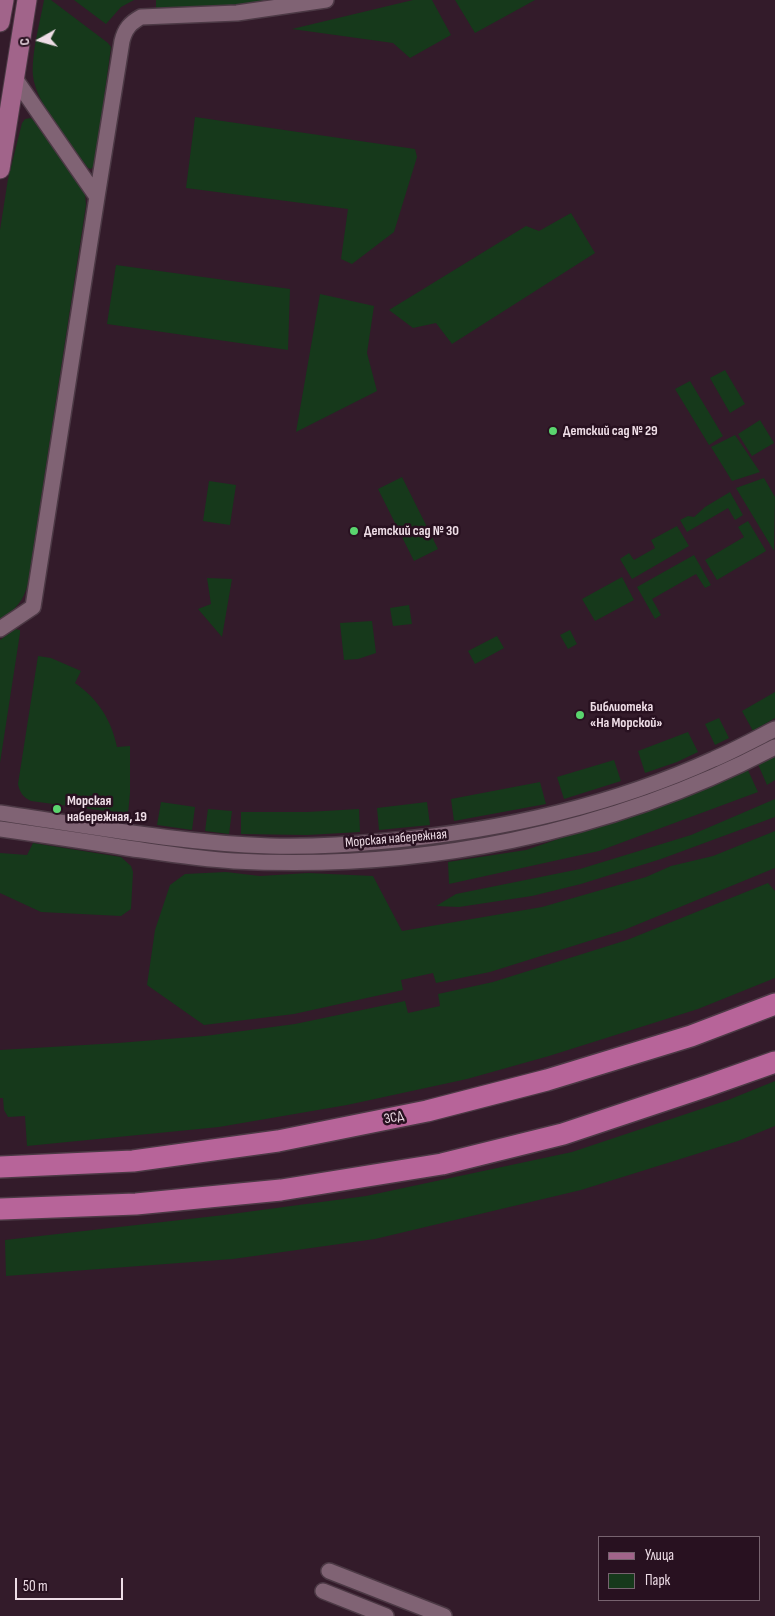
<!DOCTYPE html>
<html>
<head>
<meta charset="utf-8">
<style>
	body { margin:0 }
	#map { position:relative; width:775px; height:1616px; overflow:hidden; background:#331b2a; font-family:"Sofia Sans Condensed",sans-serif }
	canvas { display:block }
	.legend { position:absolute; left:598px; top:1536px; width:162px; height:65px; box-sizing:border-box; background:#281120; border:1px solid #77636f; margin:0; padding:6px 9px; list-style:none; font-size:15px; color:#eedde6 }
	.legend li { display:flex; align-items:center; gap:10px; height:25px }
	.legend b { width:25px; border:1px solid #77636f }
	.north { position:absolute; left:15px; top:15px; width:50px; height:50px; -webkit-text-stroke:4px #281120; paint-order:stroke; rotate:263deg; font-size:14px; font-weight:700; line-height:20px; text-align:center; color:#eedde6 }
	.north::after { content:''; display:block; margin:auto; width:18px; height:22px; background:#eedde6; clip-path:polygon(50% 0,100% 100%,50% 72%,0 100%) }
	.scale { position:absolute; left:15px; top:1578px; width:108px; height:22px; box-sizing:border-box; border:2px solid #eedde6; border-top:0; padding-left:6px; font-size:15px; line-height:18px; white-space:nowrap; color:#eedde6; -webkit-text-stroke:4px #281120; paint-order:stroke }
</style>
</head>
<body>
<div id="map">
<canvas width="775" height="1616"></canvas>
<ul class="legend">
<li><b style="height:6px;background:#a1648a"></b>Улица</li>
<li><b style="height:14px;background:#16391b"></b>Парк</li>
</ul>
<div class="north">С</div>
<div class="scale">50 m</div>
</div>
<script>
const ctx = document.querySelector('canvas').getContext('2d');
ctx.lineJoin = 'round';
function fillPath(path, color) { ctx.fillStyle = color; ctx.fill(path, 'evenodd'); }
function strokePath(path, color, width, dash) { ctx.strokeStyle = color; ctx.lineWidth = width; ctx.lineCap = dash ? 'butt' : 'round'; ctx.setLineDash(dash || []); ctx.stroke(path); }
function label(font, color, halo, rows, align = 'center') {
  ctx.font = font + ' "Sofia Sans Condensed",sans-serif'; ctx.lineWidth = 5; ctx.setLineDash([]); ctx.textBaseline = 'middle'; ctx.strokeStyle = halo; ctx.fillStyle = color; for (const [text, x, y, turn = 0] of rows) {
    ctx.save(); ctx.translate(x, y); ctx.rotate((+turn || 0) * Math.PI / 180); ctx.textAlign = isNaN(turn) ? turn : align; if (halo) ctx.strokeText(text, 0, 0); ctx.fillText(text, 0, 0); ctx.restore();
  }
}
const green = new Path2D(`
	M 44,0 L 51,0 L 108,43 L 111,47 L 95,165 L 91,169 L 88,168 C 72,145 36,104 33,76 C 31,55 40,22 44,0 Z
	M 74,0 L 134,0 L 121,7 L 106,24 Z
	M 156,0 L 282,0 L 183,10 L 156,9 Z
	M 413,0 L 432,0 L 451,35 L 410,58 L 393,43 L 292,29 Z
	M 455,0 L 535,0 L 475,33 Z
	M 195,117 L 415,149 L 417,157 L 394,232 L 352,264 L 341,259 L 348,209 L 186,188 Z
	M 31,118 L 34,121 L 80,185 L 85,194 L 86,205 L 28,583 C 24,601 15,610 0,620 L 0,230 L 8,179 L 22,123 L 25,119 Z
	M 571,213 L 595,253 L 452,344 L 436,323 L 413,328 L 389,310 L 526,226 L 539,231 Z
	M 116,265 L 290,289 L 288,350 L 107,324 Z
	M 320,294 L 374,306 L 367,353 L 377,391 L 296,432 Z
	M 725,370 L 745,404 L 730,413 L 710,378 Z
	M 690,381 L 723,436 L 709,445 L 675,389 Z
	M 760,420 L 774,443 L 752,456 L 738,434 Z
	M 735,435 L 760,472 L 732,481 L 711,447 Z
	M 402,477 L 438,549 L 414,561 L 378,489 Z
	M 764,478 L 775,497 L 774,551 L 736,488 Z
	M 209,481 L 236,485 L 230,525 L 203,521 Z
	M 730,492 L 743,515 L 735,520 L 728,508 L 687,532 L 680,520 L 688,516 L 694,517 L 705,507 Z
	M 748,521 L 766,551 L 717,580 L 705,560 L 744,537 L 738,527 Z
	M 677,526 L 689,546 L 632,579 L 620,559 L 629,553 L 634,560 L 655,548 L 651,540 Z
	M 694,555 L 711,585 L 705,588 L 696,574 L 652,599 L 661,615 L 655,619 L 637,587 Z
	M 622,577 L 634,600 L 595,621 L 582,599 Z
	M 207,578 L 232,579 L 222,637 L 198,609 L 211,604 Z
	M 409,605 L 412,624 L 393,626 L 390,608 Z
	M 372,621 L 376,653 L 358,659 L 344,660 L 340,623 Z
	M 15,629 L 20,630 L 20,633 L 0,763 L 0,640 Z
	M 570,630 L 577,644 L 568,649 L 560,635 Z
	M 497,636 L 504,648 L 475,664 L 468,651 Z
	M 38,656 L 51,658 L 81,671 L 75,683 C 98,699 111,719 117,747 L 130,746 L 130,793 L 128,814 L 31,801 C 23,797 20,793 18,784 Z
	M 775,692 L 775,718 L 753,731 L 742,711 Z
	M 719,718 L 729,738 L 715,745 L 705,724 Z
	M 688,732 L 698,752 L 677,762 L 645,773 L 638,751 Z
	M 775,752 L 775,780 L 767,785 L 757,762 Z
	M 614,760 L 621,781 L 564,799 L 557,777 Z
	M 747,768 L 758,792 L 599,851 L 449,884 L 448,862 L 526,850 L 605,823 Z
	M 540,782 L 546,804 L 454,821 L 451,799 Z
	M 775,799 L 775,817 L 661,859 L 581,884 L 532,896 L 459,907 L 436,906 L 456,894 L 580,869 L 691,835 Z
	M 161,802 L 195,807 L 192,830 L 157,825 Z
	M 427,802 L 430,825 L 379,830 L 377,808 Z
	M 208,809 L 232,811 L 229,834 L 205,831 Z
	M 359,809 L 360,832 L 307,835 L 241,834 L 241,812 L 307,812 Z
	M 775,831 L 775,868 L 624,930 L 490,972 L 436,983 L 433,973 L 401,980 L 403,990 L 294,1014 L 204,1025 L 147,985 L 155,930 L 170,885 L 185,874 L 226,872 L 260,876 L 308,873 L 373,876 L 402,931 L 542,907 L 646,877 L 671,866 L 713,856 Z
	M 33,843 L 121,857 L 131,866 L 133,872 L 131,909 L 121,916 L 41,912 L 0,893 L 0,853 L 27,855 Z
	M 768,883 L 775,891 L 775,978 L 698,1009 L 549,1056 L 467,1079 L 347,1105 L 219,1127 L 27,1146 L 25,1116 L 8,1117 L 4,1110 L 3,1098 L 0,1098 L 0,1050 L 118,1043 L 205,1036 L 295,1024 L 405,1001 L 408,1013 L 440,1006 L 438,994 L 493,982 L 627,940 Z
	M 775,1081 L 775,1126 L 738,1141 L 581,1190 L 375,1239 L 233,1259 L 6,1276 L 5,1240 L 224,1215 L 366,1196 L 572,1152 L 728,1100 Z`);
const minor = new Path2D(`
	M 97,197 L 122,41 C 125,29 130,23 141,17 L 237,13 L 326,0
	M 0,629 L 33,607 L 97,197 L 14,77
	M 0,813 C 90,826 179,843 270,846 C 309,847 347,845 386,841 C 499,831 611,806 714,759 C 735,750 755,739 775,729
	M 0,829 C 42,835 84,841 127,848 C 162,853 198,859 234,861 C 419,871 610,834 775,747
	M 329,1571 L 444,1616
	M 323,1591 L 386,1616`);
const major = new Path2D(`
	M 0,22 L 4,0
	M 0,169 L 27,0`);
const highway = new Path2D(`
	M 0,1167 L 133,1161 L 278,1141 L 427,1111 L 547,1080 L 691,1036 L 775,1004
	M 1,1209 L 136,1204 L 281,1190 L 442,1164 L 563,1134 L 707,1086 L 775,1062`);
const markers = [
	[553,431,5,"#5ad56e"],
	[354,531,5,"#5ad56e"],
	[580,715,5,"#5ad56e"],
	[57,809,5,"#5ad56e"]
];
const poiNames = [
	["Детский сад № 29",563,431],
	["Детский сад № 30",364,531],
	["Библиотека",590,707],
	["«На Морской»",590,723],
	["Морская",67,801],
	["набережная, 19",67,817]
];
const streetNames = [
	["Морская набережная",396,839,-5],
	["ЗСД",394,1118,-11]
];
fillPath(green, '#16391b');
strokePath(minor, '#4c3945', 18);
strokePath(major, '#4c3945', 21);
strokePath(highway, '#4c3945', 24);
strokePath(minor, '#806374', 15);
strokePath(major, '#a1648a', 19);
strokePath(highway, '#b76499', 21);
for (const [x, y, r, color] of markers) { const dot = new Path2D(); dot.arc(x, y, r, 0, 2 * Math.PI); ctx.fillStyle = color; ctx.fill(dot); strokePath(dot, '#281120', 2); }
label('bold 14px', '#eedde6', '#281120', poiNames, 'left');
label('14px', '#eedde6', '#281120', streetNames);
</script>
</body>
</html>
